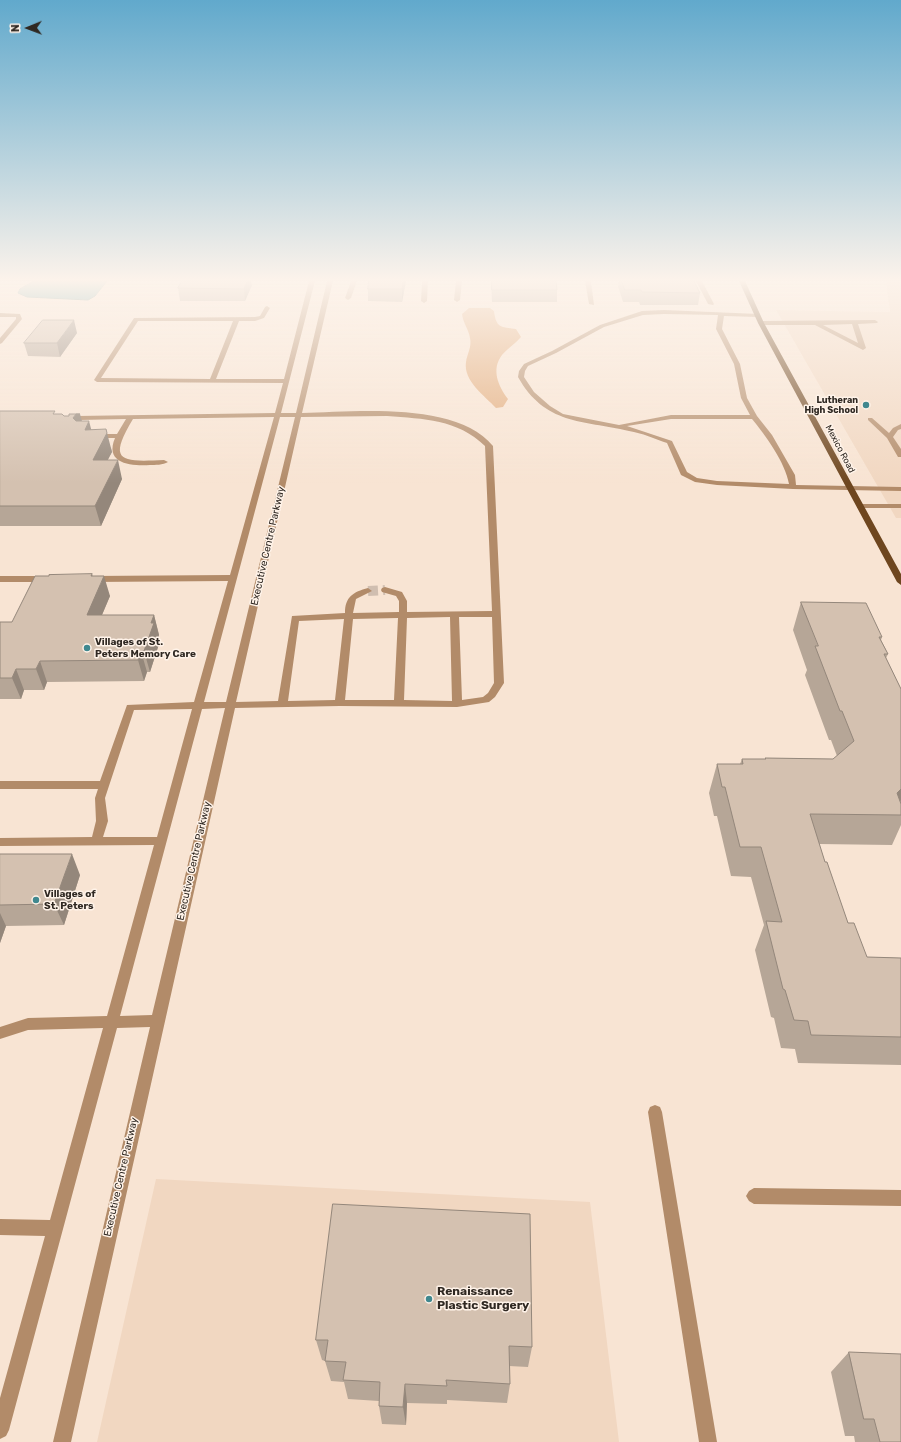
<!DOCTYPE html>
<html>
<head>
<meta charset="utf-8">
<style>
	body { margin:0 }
	#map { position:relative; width:901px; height:1442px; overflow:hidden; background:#f8e4d3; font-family:Rubik,sans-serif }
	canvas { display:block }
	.north { position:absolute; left:8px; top:8px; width:40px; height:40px; -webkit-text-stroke:3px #fff3e9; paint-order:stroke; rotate:269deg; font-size:11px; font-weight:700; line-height:16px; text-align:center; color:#2f2822 }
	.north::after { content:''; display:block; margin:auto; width:14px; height:18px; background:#2f2822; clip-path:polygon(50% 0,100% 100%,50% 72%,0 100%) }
</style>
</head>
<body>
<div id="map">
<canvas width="901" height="1442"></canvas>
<div class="north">N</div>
</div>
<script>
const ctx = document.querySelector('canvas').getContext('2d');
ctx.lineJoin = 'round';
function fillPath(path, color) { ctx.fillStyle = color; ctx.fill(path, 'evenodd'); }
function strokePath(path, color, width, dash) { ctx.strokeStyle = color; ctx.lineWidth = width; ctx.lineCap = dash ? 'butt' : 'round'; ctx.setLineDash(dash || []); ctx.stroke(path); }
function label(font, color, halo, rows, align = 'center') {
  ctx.font = font + ' Rubik,sans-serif'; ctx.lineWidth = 3; ctx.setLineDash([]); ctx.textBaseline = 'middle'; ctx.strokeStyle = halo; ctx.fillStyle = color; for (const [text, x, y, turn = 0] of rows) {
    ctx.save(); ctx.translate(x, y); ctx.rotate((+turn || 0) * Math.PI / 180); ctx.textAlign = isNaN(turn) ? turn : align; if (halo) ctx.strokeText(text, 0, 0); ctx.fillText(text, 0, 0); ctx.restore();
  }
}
const built = new Path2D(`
	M 886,281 L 901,281 L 901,518 L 896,518 L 776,310 L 890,312 Z
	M 156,1179 L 590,1202 L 619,1442 L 97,1442 Z`);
const forest = new Path2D(`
	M 469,308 L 490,308 L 494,311 C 496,328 501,327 516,329 L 521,337 C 516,343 507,349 502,355 C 491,369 498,386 508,399 L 503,407 L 496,408 C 485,396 463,381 466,362 C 467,354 472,347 470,338 C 469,330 463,323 462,314 Z`);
const water = new Path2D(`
	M 34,281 L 107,281 L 95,296 L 88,300 L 27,297 L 18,293 L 20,289 Z`);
const minorTunnel = new Path2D(`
	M 368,591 L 385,590`);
const minor = new Path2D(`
	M 309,281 L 315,281 L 281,413 L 296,413 L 327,281 L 333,281 L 302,413 C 355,412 456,401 493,446 L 504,683 L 495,697 L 489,702 L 457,707 L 340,706 L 235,708 L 71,1442 L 53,1442 L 150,1027 L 117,1028 L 9,1430 L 6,1436 L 0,1439 L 0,1398 L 45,1236 L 0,1235 L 0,1219 L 50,1220 L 103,1028 L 28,1030 L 0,1039 L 0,1027 L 28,1018 L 107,1016 L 154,845 L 0,846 L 0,838 L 92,837 L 96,821 L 95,798 L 98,789 L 0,789 L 0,781 L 100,781 L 127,705 L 194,702 L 228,581 L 92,582 L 88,579 L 92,576 L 230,575 L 274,417 L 133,419 C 107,462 121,462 164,460 L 168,462 C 163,465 155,465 150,465 C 131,466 104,464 115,438 L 94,438 L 91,436 L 94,434 L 117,434 L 126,419 L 79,420 L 73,427 L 68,426 L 75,417 L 77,416 L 275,413 L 283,383 L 97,382 L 94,380 L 134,318 L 255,317 L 260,316 L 265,307 L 267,306 L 270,308 L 264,318 L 255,321 L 239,321 L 216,379 L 284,379 ZM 138,321 L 233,321 L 210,379 L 101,378 ZM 387,416 C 424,419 457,419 485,446 L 492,611 L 407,612 L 407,601 L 402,592 L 385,587 L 382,588 L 381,590 L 382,592 L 396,596 L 399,601 L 399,612 L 353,613 L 356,599 L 372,591 L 368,588 C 353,592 345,597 345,613 L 292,616 L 278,701 L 236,702 L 301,417 ZM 280,417 L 295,417 L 226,702 L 204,702 ZM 450,617 L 452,701 L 404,700 L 407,618 ZM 459,617 L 492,617 L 494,683 L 488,693 L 483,697 L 462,700 ZM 398,618 L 394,700 L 345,700 L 353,619 ZM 344,619 L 335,700 L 288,701 L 299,621 ZM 225,708 L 152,1015 L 120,1016 L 202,709 ZM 192,709 L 157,837 L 103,837 L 108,821 L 105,798 L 134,710 Z
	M 351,281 L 357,281 L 351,298 L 348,300 L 345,298 Z
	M 422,281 L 428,281 L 427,301 L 424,303 L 421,301 Z
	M 456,281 L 462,281 L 460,300 L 457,302 L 454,300 Z
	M 585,281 L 591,281 L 594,305 L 589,304 Z
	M 696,281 L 702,281 L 714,304 L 713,305 L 708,304 Z
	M 664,310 L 759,314 L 760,315 L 757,317 L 724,316 L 722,329 L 740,364 L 747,398 L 757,416 L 772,435 L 795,475 L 796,485 L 901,487 L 901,491 L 793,489 L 717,485 L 695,482 L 681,475 L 667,443 C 655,439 642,433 629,431 C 582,420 545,425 518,377 L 519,371 L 524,364 L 552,351 L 600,325 L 642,311 ZM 664,314 L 718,315 L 716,329 L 734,364 L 741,398 L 750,415 L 671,415 L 619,425 L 563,414 L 550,406 L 534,392 L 524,377 L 525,371 L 528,366 L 556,353 L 604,327 L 643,315 ZM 671,419 L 752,419 C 766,436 785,462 789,484 L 717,481 L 697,478 L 687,472 L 672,441 L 627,426 Z
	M 0,313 L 20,314 L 22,319 L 2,343 L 0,344 L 0,338 L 16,319 L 16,317 L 0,317 Z
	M 875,320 L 878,322 L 877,323 L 858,324 L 866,348 L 863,350 L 815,325 L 761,325 L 758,323 L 761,321 ZM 852,324 L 858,343 L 823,325 Z
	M 868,418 L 872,418 L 889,433 L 893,428 L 901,424 L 901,429 L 898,430 L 893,437 L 901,449 L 901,457 L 898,457 L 887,438 L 868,420 Z
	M 857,504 L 901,504 L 901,508 L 857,508 Z
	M 0,576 L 46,576 L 50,579 L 46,582 L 0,582 Z
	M 655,1105 L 660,1107 L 662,1112 L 717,1442 L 699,1442 L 648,1112 L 650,1107 Z
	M 754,1188 L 901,1190 L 901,1206 L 754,1204 L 749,1201 L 746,1196 L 749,1191 Z`);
const major = new Path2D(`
	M 739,281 L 745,281 L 764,323 L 901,574 L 901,585 L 897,582 L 758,323 Z`);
const wall = new Path2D(`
	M 182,281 L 251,281 L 252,285 L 245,301 L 180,301 L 178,288 Z
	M 369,281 L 406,281 L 402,302 L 368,301 L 368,289 Z
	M 491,281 L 556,281 L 557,290 L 557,302 L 492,302 Z
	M 619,281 L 694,281 L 700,293 L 698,305 L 640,305 L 639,302 L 623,302 L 618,286 Z
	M 77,333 L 60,357 L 28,356 L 24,343 Z
	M 0,411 L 56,414 L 82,421 L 111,448 L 112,452 L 107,460 L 122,479 L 101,526 L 0,526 Z
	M 92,576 L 110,596 L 102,615 L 154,615 L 159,635 L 158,638 L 159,644 L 150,672 L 147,672 L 144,681 L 47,682 L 44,690 L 24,690 L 21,699 L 0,699 L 0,622 L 12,622 Z
	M 801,602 L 882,637 L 881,640 L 888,654 L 886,658 L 901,689 L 901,825 L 892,845 L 819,844 L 825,862 L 848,923 L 867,957 L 901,958 L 901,1065 L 798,1063 L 795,1049 L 781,1048 L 774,1018 L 771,1017 L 755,950 L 764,925 L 751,877 L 731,876 L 717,816 L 714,816 L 709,793 L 717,764 L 740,764 L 742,759 L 765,759 L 765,758 L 833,759 L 837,756 L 831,740 L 829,740 L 805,675 L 807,670 L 793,630 Z
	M 0,854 L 80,875 L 64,925 L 6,926 L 0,943 Z
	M 333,1204 L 532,1347 L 528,1367 L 509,1366 L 510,1384 L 507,1403 L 447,1400 L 447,1404 L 407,1403 L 406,1425 L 382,1424 L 379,1406 L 379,1401 L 348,1399 L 344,1382 L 331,1381 L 325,1361 L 322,1360 L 316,1340 Z
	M 849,1352 L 901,1442 L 855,1442 L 854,1436 L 845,1436 L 831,1372 Z`);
const shadedWall = new Path2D(`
	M 247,281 L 251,281 L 252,285 L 245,301 L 244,289 Z
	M 403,281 L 406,281 L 402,302 L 402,289 Z
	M 74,320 L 77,333 L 60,357 L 57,343 Z
	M 76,414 L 80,414 L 85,432 L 73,418 Z
	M 89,421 L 94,440 L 85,430 Z
	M 106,429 L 112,452 L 98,479 L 93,460 Z
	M 118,460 L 122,479 L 101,526 L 95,506 Z
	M 92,574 L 97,592 L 104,576 L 110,596 L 93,636 L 87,615 L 91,576 Z
	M 154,615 L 159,635 L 158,638 L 159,644 L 150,672 L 144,651 L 151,623 Z
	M 141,651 L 147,672 L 144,681 L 138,660 Z
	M 40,661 L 47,682 L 44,690 L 36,669 Z
	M 16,669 L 24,690 L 21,699 L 12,678 Z
	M 901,789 L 901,800 L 897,809 L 897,793 Z
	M 72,854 L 80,875 L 64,925 L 54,904 Z
	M 0,913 L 6,926 L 0,943 Z
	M 405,1384 L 407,1403 L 406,1425 L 403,1407 Z`);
const building = new Path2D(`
	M 182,281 L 247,281 L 244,289 L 178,288 Z
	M 369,281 L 403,281 L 402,289 L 368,289 Z
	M 492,281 L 556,281 L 557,290 L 492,290 Z
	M 622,281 L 694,281 L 700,293 L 642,292 L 641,290 L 625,290 Z
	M 43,320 L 74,320 L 57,343 L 24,343 Z
	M 0,411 L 55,411 L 53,414 L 62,414 L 64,416 L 69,416 L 69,414 L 80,414 L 76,414 L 73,418 L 76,421 L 89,421 L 85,430 L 106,429 L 107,433 L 93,460 L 118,460 L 95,506 L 0,506 Z
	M 92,574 L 91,576 L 104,576 L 87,615 L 154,615 L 151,623 L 154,623 L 144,651 L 141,651 L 138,660 L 40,661 L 36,669 L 16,669 L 12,678 L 0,678 L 0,622 L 12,622 L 35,576 L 49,576 L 49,575 Z
	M 801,602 L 866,603 L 882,637 L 879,637 L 888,654 L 884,654 L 901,689 L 901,789 L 897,793 L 901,804 L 901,815 L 810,814 L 825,862 L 827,862 L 848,923 L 854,923 L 867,957 L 901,958 L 901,1037 L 811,1035 L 808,1021 L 794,1020 L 785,990 L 783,989 L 766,921 L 782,922 L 761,847 L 740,847 L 725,787 L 722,787 L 717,764 L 743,764 L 742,759 L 766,759 L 765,758 L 833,759 L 854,741 L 842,711 L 840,711 L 815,646 L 818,646 Z
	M 0,854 L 72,854 L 54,904 L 0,905 Z
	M 333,1204 L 530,1214 L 532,1347 L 509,1346 L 510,1384 L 446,1380 L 447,1386 L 405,1384 L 403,1407 L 379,1406 L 380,1382 L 343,1380 L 346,1362 L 325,1361 L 328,1340 L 316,1340 Z
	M 849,1352 L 901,1354 L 901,1442 L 880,1442 L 874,1419 L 864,1419 Z`);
const markers = [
	[866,405,4,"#40888f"],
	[87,648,4,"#40888f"],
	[36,900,4,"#40888f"],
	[429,1299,4,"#40888f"]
];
const farPoinames = [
	["Lutheran",858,400],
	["High School",858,410]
];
const farStreetnames = [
	["Mexico Road",840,449,62]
];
const streetNames = [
	["Executive Centre Parkway",268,546,-77],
	["Executive Centre Parkway",194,861,-77],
	["Executive Centre Parkway",121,1177,-77]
];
const poiNames = [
	["Villages of St.",95,642],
	["Peters Memory Care",95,654],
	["Villages of",44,894],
	["St. Peters",44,906]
];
const nearPoinames = [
	["Renaissance",437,1292],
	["Plastic Surgery",437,1306]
];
fillPath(built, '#f1d7c1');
fillPath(forest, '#e2ac7c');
fillPath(water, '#3899a2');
strokePath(water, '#35777c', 1);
strokePath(minorTunnel, '#d0beb0', 10, [10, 5]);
fillPath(minor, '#b28b69');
fillPath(major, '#6e461f');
fillPath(wall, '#b6a697');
fillPath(shadedWall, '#94877b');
fillPath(building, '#d4c1b0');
strokePath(building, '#94877b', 1);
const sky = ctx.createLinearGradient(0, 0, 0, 483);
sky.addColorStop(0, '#61a9cc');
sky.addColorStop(0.58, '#fcf3eb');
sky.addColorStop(1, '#fcf3eb00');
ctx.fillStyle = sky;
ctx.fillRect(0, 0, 901, 483);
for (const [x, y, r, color] of markers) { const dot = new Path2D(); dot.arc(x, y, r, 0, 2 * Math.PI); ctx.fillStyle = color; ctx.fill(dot); strokePath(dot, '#fff3e9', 1.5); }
label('bold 9px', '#2f2822', '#fff3e9', farPoinames, 'right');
label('9px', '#2f2822', '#fff3e9', farStreetnames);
label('10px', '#2f2822', '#fff3e9', streetNames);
label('bold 10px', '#2f2822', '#fff3e9', poiNames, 'left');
label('bold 12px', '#2f2822', '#fff3e9', nearPoinames, 'left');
</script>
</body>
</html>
